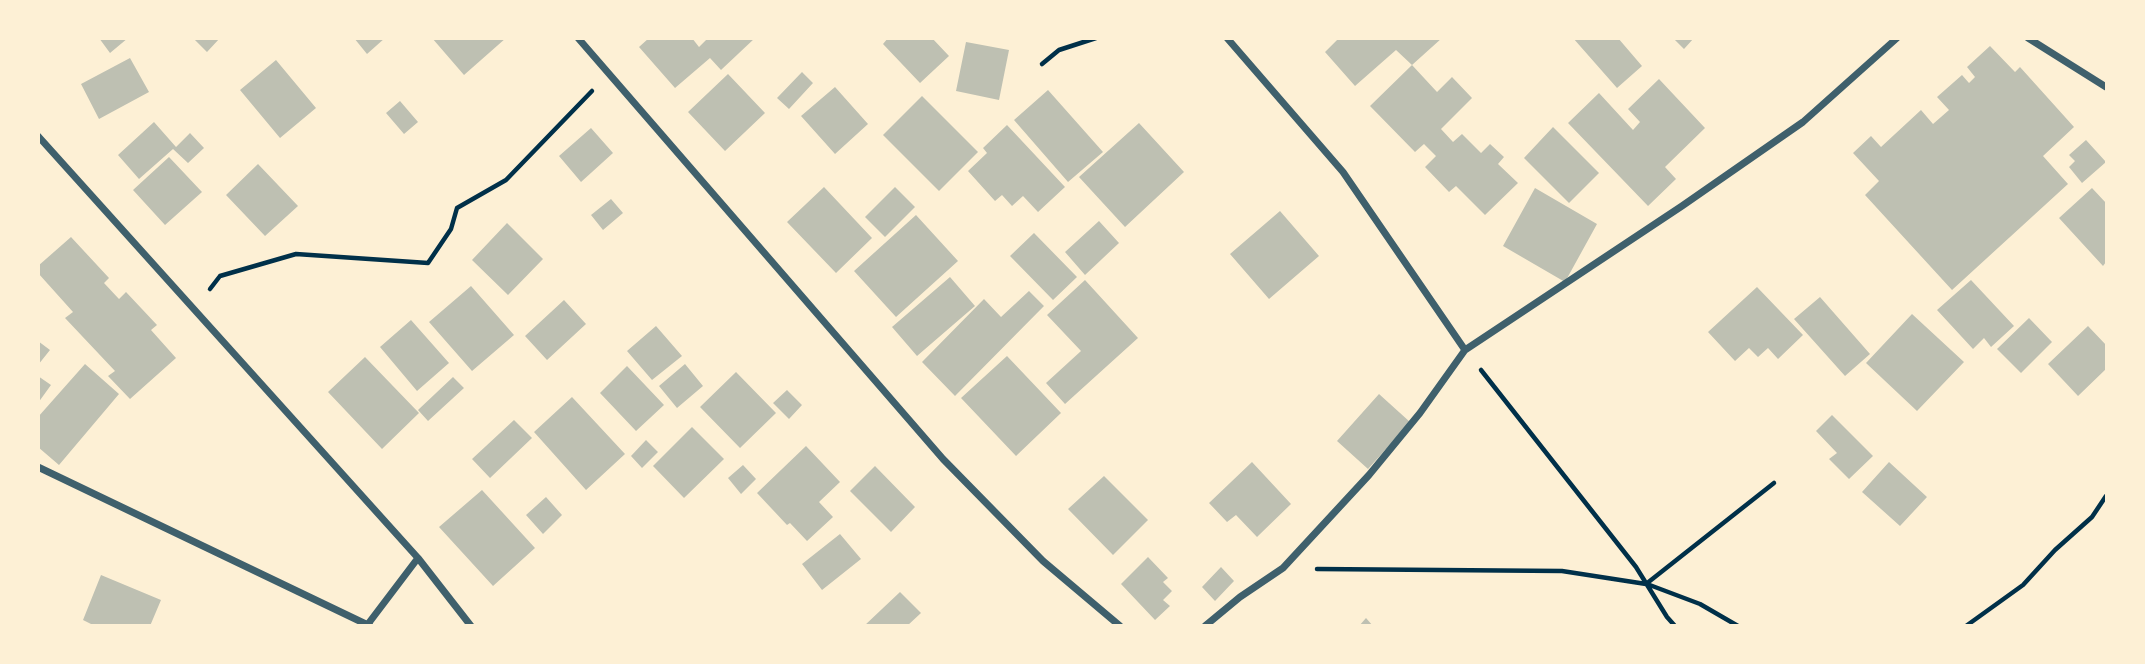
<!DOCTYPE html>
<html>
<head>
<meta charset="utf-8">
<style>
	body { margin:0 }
	#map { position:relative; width:2145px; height:664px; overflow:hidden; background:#fdf0d5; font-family:Lato,sans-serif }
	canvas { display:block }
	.frame { position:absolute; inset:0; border:40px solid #fdf0d5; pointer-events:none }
</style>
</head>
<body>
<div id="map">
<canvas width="2145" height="664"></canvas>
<div class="frame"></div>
</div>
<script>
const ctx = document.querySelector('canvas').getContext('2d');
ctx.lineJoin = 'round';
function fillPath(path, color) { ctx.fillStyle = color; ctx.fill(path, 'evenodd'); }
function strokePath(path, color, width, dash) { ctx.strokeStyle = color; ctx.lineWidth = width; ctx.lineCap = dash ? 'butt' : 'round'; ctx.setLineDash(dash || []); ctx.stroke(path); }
const building = new Path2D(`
	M 99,38 L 128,38 L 110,53 Z
	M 193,38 L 220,38 L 207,52 Z
	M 354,38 L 385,38 L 367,54 Z
	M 432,38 L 506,38 L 464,75 Z
	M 649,38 L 692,38 L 699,47 L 708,38 L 755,38 L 721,70 L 710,58 L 675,88 L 639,47 Z
	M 888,38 L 932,38 L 949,56 L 920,83 L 883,44 Z
	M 1339,38 L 1442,38 L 1412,65 L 1396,50 L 1355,86 L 1325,52 Z
	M 1573,38 L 1618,38 L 1642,66 L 1617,88 Z
	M 1673,38 L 1694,38 L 1684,49 Z
	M 966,42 L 1009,50 L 999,100 L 956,91 Z
	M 1990,46 L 2015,72 L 2020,67 L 2074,127 L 2043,156 L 2068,184 L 1952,290 L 1865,195 L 1879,181 L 1853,153 L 1871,136 L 1881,147 L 1921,110 L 1933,124 L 1949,110 L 1937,97 L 1962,75 L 1969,83 L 1975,77 L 1967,67 Z
	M 130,58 L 149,92 L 99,119 L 81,84 Z
	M 276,60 L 316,108 L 280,138 L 240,90 Z
	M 1412,65 L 1437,92 L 1452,77 L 1472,98 L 1441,129 L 1453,142 L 1462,134 L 1481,153 L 1490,144 L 1504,157 L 1498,164 L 1518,183 L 1485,215 L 1456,186 L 1449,192 L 1425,167 L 1436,156 L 1424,144 L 1415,152 L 1370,106 Z
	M 802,72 L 813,83 L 789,109 L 777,98 Z
	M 728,74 L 765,113 L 725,151 L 688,112 Z
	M 1659,79 L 1705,128 L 1665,167 L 1676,179 L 1648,206 L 1568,123 L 1599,93 L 1633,130 L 1640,122 L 1628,109 Z
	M 835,87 L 868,124 L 835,154 L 801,116 Z
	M 1048,90 L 1103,152 L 1068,182 L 1014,120 Z
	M 922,96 L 978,152 L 939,191 L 883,135 Z
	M 400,101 L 418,122 L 404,134 L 386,113 Z
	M 154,122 L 176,147 L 190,133 L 204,148 L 188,163 L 173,149 L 139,179 L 118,155 Z
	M 1139,123 L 1184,172 L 1125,227 L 1079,177 Z
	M 1007,125 L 1065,187 L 1038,212 L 1023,196 L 1012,206 L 1002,195 L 995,201 L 968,171 L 987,153 L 983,148 Z
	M 1553,127 L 1599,173 L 1569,203 L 1524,158 Z
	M 591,128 L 613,153 L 581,182 L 559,156 Z
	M 2086,140 L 2106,162 L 2082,183 L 2069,167 L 2075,161 L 2069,155 Z
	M 169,157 L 202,192 L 165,225 L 133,190 Z
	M 258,164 L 298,206 L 265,236 L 226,195 Z
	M 824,187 L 872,238 L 836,273 L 787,222 Z
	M 895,187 L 915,207 L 885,237 L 865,217 Z
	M 1535,188 L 1597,224 L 1565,282 L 1503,246 Z
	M 2092,188 L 2106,203 L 2106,262 L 2103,266 L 2059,218 Z
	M 611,199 L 623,213 L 603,230 L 591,215 Z
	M 1280,211 L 1319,256 L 1269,299 L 1230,254 Z
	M 916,215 L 958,261 L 896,317 L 854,271 Z
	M 1099,221 L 1119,243 L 1085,275 L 1065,252 Z
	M 507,223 L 543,259 L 508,295 L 472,260 Z
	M 1034,233 L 1077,277 L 1053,300 L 1010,256 Z
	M 71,237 L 109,278 L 104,283 L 119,299 L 126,292 L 157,325 L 151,330 L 176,358 L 130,399 L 108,376 L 115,371 L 65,318 L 73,312 L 38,273 L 38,266 Z
	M 950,277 L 975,306 L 917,356 L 892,327 Z
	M 1085,280 L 1138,338 L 1065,404 L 1046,383 L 1081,351 L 1047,315 Z
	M 1971,280 L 2014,326 L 1991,347 L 1984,338 L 1973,349 L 1937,310 Z
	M 471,286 L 514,335 L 472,371 L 429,322 Z
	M 1757,287 L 1803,335 L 1778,359 L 1768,348 L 1758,357 L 1749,348 L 1735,361 L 1708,332 Z
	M 1029,291 L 1044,306 L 955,396 L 922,362 L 984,299 L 1001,317 Z
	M 1820,297 L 1870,354 L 1845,376 L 1794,319 Z
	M 564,300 L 586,324 L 547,360 L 525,336 Z
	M 1912,314 L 1964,362 L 1917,411 L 1866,363 Z
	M 2029,318 L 2052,342 L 2021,373 L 1997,349 Z
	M 411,320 L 449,363 L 417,391 L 380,347 Z
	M 656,326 L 682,356 L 652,380 L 627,351 Z
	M 2088,326 L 2106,345 L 2106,369 L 2078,396 L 2048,364 Z
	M 38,341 L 50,350 L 38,365 Z
	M 1007,356 L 1061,413 L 1016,456 L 961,398 Z
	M 365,357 L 419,413 L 382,449 L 328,392 Z
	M 85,364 L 119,394 L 59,465 L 38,447 L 38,417 Z
	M 685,364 L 703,386 L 677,408 L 659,386 Z
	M 627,366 L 664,405 L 636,431 L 600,393 Z
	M 736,372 L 776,413 L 740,448 L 700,407 Z
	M 38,376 L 51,385 L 38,403 Z
	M 453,377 L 464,388 L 428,421 L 418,410 Z
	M 787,390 L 802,405 L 789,419 L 773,403 Z
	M 1379,394 L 1410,422 L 1368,469 L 1337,441 Z
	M 572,397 L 625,454 L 586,490 L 534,432 Z
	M 1832,415 L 1873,456 L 1849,479 L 1829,459 L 1837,453 L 1816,431 Z
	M 514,420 L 532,438 L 490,478 L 472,459 Z
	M 692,427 L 724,459 L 684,498 L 653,466 Z
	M 646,440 L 658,452 L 642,468 L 631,456 Z
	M 806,446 L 840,482 L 819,502 L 833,517 L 807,541 L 790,523 L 787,525 L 757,493 Z
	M 1252,462 L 1291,504 L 1257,537 L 1236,515 L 1227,522 L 1209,503 Z
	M 1889,462 L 1927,497 L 1900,526 L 1862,492 Z
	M 743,465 L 756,479 L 741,494 L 728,478 Z
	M 875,466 L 915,507 L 891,532 L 850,491 Z
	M 1104,476 L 1148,520 L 1113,555 L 1068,509 Z
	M 482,490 L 535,548 L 493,586 L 439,527 Z
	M 546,497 L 562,515 L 543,534 L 526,515 Z
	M 840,534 L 861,559 L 822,590 L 802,564 Z
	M 1148,557 L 1168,578 L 1163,582 L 1172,591 L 1163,600 L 1170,606 L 1155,620 L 1121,584 Z
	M 1221,567 L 1234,581 L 1215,601 L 1202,587 Z
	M 101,575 L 161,600 L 150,626 L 95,626 L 83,620 Z
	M 900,592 L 921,613 L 907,626 L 864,626 Z
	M 1366,618 L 1373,626 L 1359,626 Z`);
const path = new Path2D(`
	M 1042,64 L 1059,50 L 1096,38
	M 210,289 L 220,276 L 296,254 L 428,263 L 451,229 L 457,208 L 506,180 L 592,91
	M 1481,370 L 1636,567 L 1667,617 L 1675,626
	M 1317,569 L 1562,571 L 1646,584 L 1774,483
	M 1647,584 L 1700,604 L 1738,626
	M 1966,626 L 2023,585 L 2055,550 L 2092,517 L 2106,496`);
const minor = new Path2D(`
	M 578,38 L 943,459 L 1043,561 L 1120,626
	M 2028,38 L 2106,87
	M 38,136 L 418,558 L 471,626
	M 1465,350 L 1682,206 L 1803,122 L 1897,38
	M 38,467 L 370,626
	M 368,624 L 418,558
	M 1205,626 L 1240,597 L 1283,568 L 1369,475 L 1420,413 L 1465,350 L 1343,172 L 1227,38`);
fillPath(building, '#bec0b2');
strokePath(path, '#003049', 4.5);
strokePath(minor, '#3f606c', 7);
</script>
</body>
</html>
